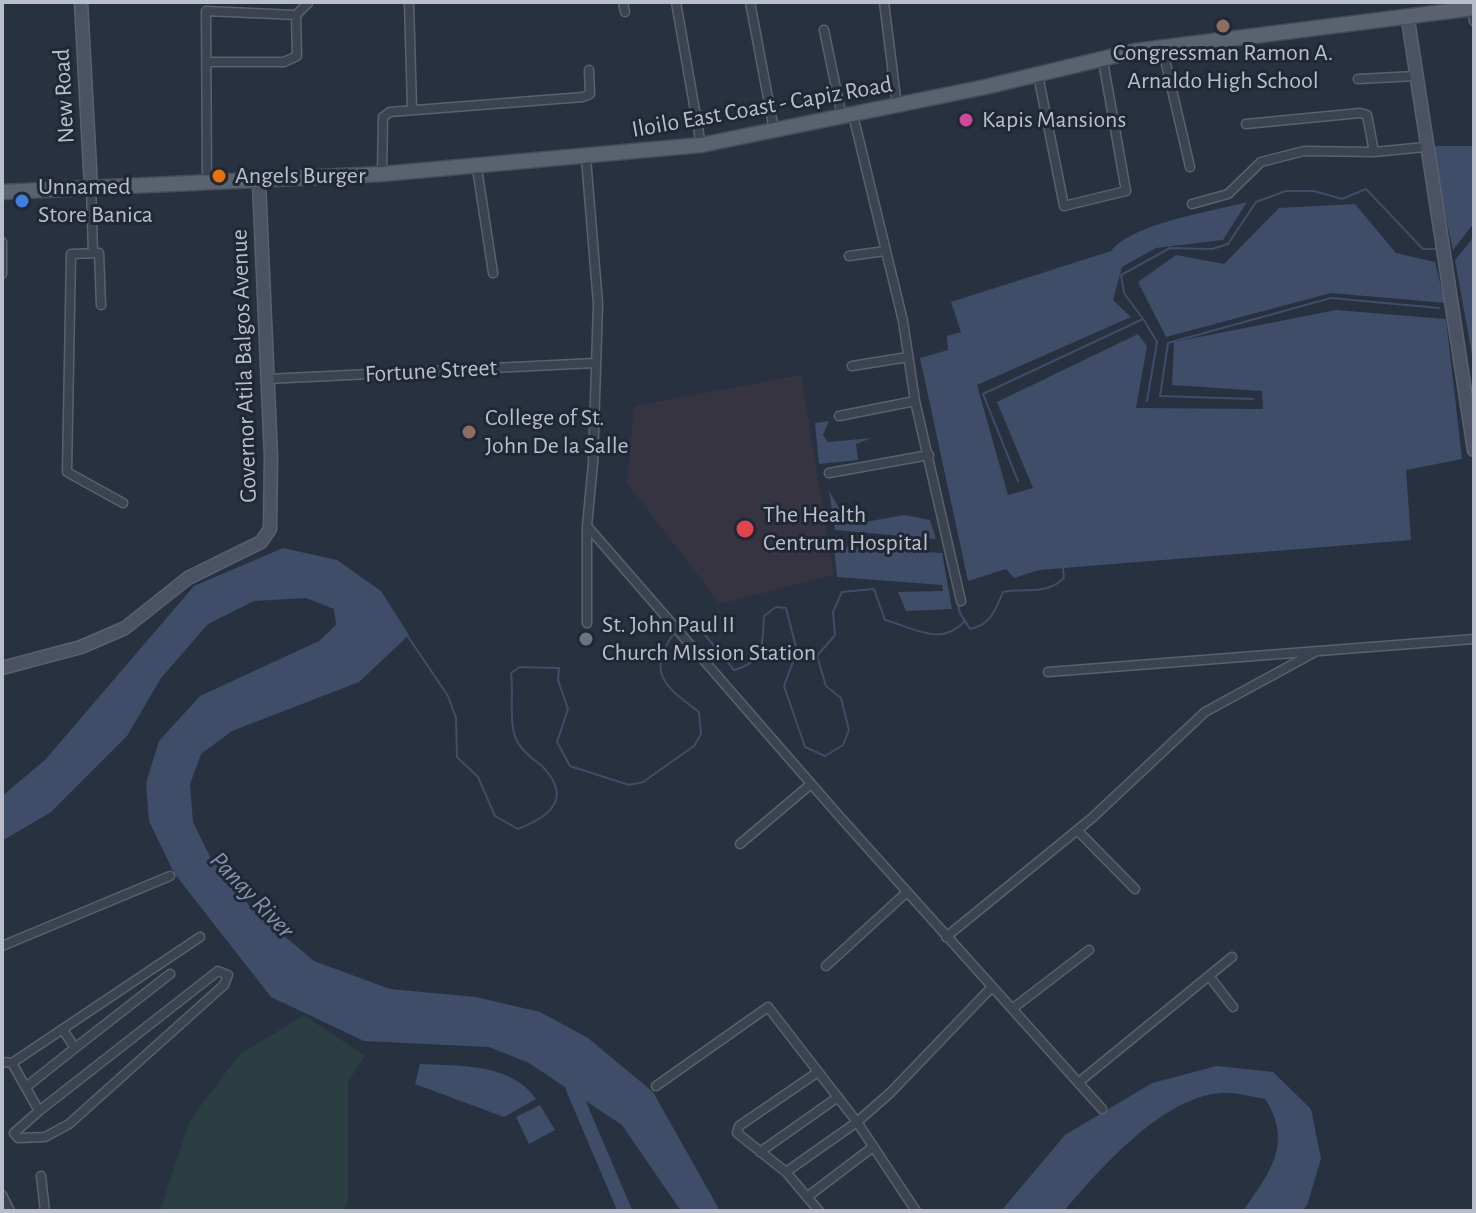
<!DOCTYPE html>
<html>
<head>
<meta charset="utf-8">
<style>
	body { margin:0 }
	#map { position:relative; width:1476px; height:1213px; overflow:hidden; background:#283140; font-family:"Alegreya Sans",sans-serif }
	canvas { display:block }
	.frame { position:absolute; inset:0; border:4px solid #b9beca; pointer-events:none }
</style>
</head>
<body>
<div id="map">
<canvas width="1476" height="1213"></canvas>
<div class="frame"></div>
</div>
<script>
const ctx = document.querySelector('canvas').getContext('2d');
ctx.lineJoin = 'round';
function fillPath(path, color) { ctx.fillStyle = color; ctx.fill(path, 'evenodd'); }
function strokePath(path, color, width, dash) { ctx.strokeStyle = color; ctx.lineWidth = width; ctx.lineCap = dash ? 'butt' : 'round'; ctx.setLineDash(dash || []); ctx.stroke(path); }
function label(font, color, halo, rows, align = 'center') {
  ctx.font = font + ' "Alegreya Sans",sans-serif'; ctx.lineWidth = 6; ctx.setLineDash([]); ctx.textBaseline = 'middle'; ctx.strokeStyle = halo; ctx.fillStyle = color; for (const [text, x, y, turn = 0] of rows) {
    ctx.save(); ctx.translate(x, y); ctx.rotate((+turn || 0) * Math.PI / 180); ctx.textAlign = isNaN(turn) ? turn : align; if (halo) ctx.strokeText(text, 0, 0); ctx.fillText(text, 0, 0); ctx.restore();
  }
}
const medical = new Path2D(`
	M 801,375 L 834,575 L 720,604 L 627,483 L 634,406 Z`);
const green = new Path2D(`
	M 304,1015 L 365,1056 L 348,1081 L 348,1200 L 344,1211 L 160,1211 L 190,1120 L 239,1055 Z`);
const water = new Path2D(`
	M 1430,146 L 1474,146 L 1474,223 L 1453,250 Z
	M 1247,202 L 1223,240 L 1156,248 L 1122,267 L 1113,300 L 1131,317 L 977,385 L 1008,495 L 1033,488 L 997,402 L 1138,334 L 1147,346 L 1136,408 L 1263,409 L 1262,391 L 1172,385 L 1174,342 L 1336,310 L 1446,319 L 1462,459 L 1406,470 L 1411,540 L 1039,570 L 1014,578 L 1006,569 L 968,581 L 920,358 L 948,350 L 947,336 L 961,332 L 951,302 L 1111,251 C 1133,223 1211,212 1247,202 Z
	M 1355,204 L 1396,253 L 1435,262 L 1445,303 L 1331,293 L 1166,337 L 1138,282 L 1176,255 L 1224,264 L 1279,208 Z
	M 1474,237 L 1474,366 L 1455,260 Z
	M 829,421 L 823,435 L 828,442 L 872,438 L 856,444 L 858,460 L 819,464 L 815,423 Z
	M 829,491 L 845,518 L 860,523 L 904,515 L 930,520 L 936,539 L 835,530 Z
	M 834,546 L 942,553 L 952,609 L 906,611 L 898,592 L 943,591 L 942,585 L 837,577 Z
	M 283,548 L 337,560 L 381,591 L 409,635 L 359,682 L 232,731 L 201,754 L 190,784 L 193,822 L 210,857 L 253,910 L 314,961 L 390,989 L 476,997 L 540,1012 L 588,1038 L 653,1092 L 720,1211 L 681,1211 L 622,1125 L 529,1063 L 489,1047 L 364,1041 L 271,997 L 174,873 L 149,821 L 146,783 L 159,741 L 200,696 L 319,641 L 336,625 L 334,609 L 306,598 L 254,601 L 208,624 L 161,678 L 127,736 L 51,812 L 2,841 L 2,796 L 45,760 L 194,586 Z
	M 420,1064 C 461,1066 511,1063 536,1099 L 504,1117 L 415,1084 Z
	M 1217,1066 L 1273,1072 L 1311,1109 L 1321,1159 L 1307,1205 L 1302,1211 L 1243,1211 C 1269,1174 1294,1143 1265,1099 C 1252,1097 1235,1092 1222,1093 C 1163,1096 1100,1169 1064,1211 L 1001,1211 L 1065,1135 L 1152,1083 Z
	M 540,1105 L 555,1130 L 529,1144 L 516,1117 Z`);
const stream = new Path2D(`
	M 1144,320 L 1157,342 L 1147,401
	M 1253,399 L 1160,396 L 1168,343 L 1331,298 L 1439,308
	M 1018,481 L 983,394 L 1143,319 L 1124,293 L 1121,275 L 1170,248 L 1212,249 L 1228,244 L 1256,202 L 1286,191 L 1314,191 L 1342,199 L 1366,189 L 1423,249 L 1436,249
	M 957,601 L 960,613 L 970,629 C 990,626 996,609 1003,592 C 1025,587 1046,596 1064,578 L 1063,568
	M 681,629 L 692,625 L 701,630 L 734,670 C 766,661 762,644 764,616 L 776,607 L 786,608 L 797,651 L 784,686 L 805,747 L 825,756 L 843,745 L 849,730 L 841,698 L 826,686 L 817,656 L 835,635 L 833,612 L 842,592 L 874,589 L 885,620 C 913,627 940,648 965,621
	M 407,635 L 448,696 L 456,718 L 457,757 L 478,777 L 495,816 L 518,829 C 549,817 573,799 543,767 C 534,759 523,753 517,741 C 508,724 514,693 511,673 L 520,667 L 559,668 L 558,680 L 568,709 L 557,742 L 570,766 L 629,785 L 643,782 L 694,746 L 701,734 L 699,712 C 665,687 645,672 675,632`);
const river = new Path2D(`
	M 573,1089 L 625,1211`);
const street = new Path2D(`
	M 409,2 L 412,108
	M 623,2 L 625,12
	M 676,2 L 701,145
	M 750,2 L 774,130
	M 884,2 L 897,106
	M 1472,9 L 1474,21
	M 824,30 L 842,117
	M 1162,47 L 1190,167
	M 207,62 L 284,62 L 297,56 L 296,15 L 308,3
	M 1038,75 L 1064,206 L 1126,191 L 1103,61
	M 1358,79 L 1415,76
	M 853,115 L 903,321 L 915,401 L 961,601
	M 1246,124 L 1360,113 L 1367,115 L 1374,152
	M 586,158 L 598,304 L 593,463 L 587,526 L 587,623
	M 477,168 L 493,273
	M 382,174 L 383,117 L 390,112 L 583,97 L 590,94 L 589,70
	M 207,182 L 206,11 L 296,15
	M 91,187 L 93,253
	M 1192,204 L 1228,194 L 1261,162 L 1304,151 L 1374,152 L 1425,147
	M 2,242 L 2,274
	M 849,256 L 885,251
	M 101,305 L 99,253 L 71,254 L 67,472 L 123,503
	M 852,366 L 908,357
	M 267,379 L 595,363
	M 839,416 L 915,401
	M 829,473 L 929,455
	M 587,526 L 840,817 L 1102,1109
	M 1048,672 L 1474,639
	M 1077,830 L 1135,889
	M 740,844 L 811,784
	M 946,937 L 1092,818 L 1205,712 L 1317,651
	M 2,946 L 170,876
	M 826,966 L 907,892
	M 218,971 L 228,975 L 224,985 L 69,1124 L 45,1137 L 18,1138 L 14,1133 L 39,1111 Z
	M 1209,976 L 1233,1007
	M 1012,1009 L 1089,950
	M 63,1030 L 75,1048 L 170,974
	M 2,1062 L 12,1063 L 39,1111
	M 12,1063 L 200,937
	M 818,1072 L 739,1126 L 737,1133 L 786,1172 L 819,1211
	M 1079,1082 L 1232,957
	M 656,1086 L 768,1007 L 857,1122 L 916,1211
	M 26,1087 L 75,1048
	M 760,1152 L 838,1097
	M 786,1172 L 857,1122 L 890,1093 L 992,987
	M 41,1176 L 45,1211
	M 2,1195 L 10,1211
	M 807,1197 L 873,1147`);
const secondary = new Path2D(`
	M 81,2 L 91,187
	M 1408,20 L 1474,450
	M 2,668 L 81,647 L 125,628 L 188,578 L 261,542 L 270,529 L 271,457 L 259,182`);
const primary = new Path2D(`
	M 2,192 L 382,174 L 701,145 L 985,87 L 1135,51 L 1474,8`);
const markers = [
	[1223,26,8,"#8d6e63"],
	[966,120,8,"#d1479c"],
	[219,176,8,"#e8710a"],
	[22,201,8,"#3f7fe0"],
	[469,432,8,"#8d6e63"],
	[745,529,10,"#e0444e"],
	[586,639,8,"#6b7280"]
];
const poiNames = [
	["Congressman Ramon A.",1223,53,"center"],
	["Arnaldo High School",1223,81,"center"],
	["Kapis Mansions",982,120],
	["Angels Burger",235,176],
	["Unnamed",38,187],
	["Store Banica",38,215],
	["College of St.",485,418],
	["John De la Salle",485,446],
	["The Health",763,515],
	["Centrum Hospital",763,543],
	["St. John Paul II",602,625],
	["Church MIssion Station",602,653]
];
const streetNames = [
	["New Road",64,96,-93],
	["Iloilo East Coast - Capiz Road",762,107,-10],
	["Governor Atila Balgos Avenue",244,366,-92],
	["Fortune Street",431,371,-3]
];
const waterNames = [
	["Panay River",252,895,46]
];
fillPath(medical, '#373441');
fillPath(green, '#2b3f42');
fillPath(water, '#404d68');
strokePath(stream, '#404d68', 2);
strokePath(river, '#404d68', 14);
strokePath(street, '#5a616d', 11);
strokePath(secondary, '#5a616d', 15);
strokePath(primary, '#464c59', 17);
strokePath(street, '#3c4350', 8);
strokePath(secondary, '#4b5263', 12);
strokePath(primary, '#5a6270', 14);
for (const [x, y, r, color] of markers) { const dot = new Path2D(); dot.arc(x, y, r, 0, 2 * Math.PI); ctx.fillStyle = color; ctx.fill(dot); strokePath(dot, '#212835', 3); }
label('24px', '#b9beca', '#212835', poiNames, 'left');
label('24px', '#b9beca', '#212835', streetNames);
label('italic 26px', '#8392af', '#212835', waterNames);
</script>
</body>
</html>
